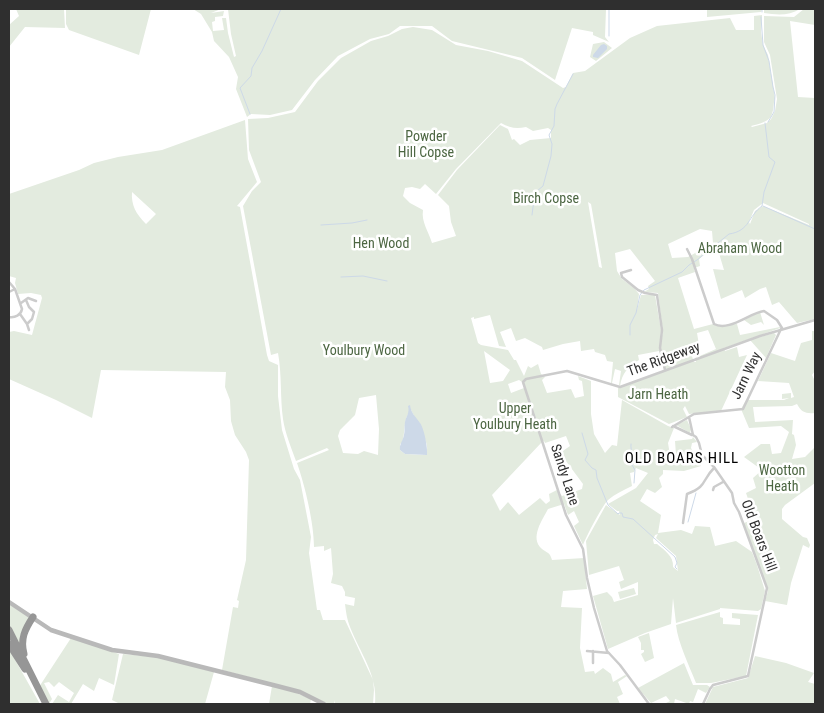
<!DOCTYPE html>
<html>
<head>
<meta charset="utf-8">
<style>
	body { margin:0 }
	#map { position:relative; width:824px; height:713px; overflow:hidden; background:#fff; font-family:"Roboto Condensed",sans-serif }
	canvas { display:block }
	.frame { position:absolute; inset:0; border:10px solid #2f2f2f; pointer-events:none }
</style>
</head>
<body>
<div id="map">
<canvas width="824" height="713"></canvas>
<div class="frame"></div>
</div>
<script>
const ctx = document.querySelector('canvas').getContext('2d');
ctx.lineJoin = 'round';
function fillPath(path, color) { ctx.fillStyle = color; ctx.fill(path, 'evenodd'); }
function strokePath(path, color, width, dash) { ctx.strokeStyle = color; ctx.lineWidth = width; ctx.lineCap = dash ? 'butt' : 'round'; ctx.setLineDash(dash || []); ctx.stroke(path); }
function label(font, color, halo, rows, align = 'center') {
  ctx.font = font + ' "Roboto Condensed",sans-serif'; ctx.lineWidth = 5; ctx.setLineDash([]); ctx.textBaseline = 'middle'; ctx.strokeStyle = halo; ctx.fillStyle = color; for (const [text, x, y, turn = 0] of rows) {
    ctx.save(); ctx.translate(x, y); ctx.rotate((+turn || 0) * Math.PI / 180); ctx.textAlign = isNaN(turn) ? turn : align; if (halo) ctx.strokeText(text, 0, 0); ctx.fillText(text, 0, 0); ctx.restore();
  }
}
const green = new Path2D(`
	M 16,9 L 64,9 L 65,28 L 25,27 L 9,47 L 9,25 L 19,16 Z
	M 66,9 L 168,9 L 151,9 L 139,55 L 69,30 L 66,24 Z
	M 193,9 L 221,9 L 211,13 L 224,11 L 223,16 L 215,17 L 215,21 L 212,22 L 213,31 L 224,30 L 222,18 L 226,18 L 228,33 L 234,57 L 236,56 L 231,34 L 228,9 L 606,9 L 605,37 L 609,42 L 593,35 L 593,32 L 572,28 L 555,80 L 522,58 L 452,41 L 432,26 L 400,26 L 389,34 L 370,39 L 338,56 L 315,80 L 292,110 L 270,115 L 251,114 L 247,117 L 236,89 L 238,77 L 229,57 L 214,41 L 212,32 L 201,14 Z
	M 707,9 L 762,9 L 761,12 L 707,17 Z
	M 764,9 L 800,9 C 789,16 777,15 764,13 Z
	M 804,9 L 815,9 L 815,25 L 790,21 L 798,97 L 815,98 L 815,319 L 797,323 L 779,302 L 772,305 L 766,287 L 760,289 L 745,298 L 742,290 L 721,299 L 713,269 L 724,270 L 718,250 L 715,246 L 699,259 L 700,266 L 694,268 L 695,272 L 678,278 L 694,329 L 713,324 L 718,326 L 737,324 L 740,335 L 780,327 L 780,328 L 724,348 L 725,351 L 737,347 L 739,357 L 747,355 L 721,411 L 689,414 L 685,406 L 683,409 L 687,417 L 669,424 L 618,397 L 618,388 L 666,370 L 664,369 L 659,351 L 638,355 L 639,360 C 628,367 622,373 620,386 L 619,385 L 621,371 L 615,369 L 612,383 L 611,383 L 613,362 L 607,361 L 605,355 L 595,352 L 594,349 L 581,351 L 580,341 L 563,344 L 543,350 L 542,347 L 525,338 L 516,341 L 511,328 L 500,332 L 506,347 L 499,346 L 490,315 L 474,319 L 474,317 L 471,318 L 478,343 L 481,345 L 508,350 L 514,360 L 516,360 L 524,376 L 528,366 L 531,368 L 538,364 L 541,374 L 545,377 L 542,380 L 547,393 L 571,389 L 575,398 L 584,396 L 582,381 L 579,380 L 578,376 L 591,381 L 591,414 L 594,434 L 605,453 L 612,445 L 617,446 L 622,400 L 668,426 L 674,428 L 668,443 L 670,455 L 676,455 L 675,441 L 692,439 L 693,437 L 697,442 L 692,443 L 691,448 L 701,466 L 684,471 L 663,470 L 663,474 L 659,478 L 662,487 L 655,493 L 647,489 L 640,501 L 661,515 L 658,533 L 681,530 L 692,534 L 695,526 L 710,527 L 715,546 L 736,541 L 752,552 L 757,565 L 765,591 L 761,609 L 758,611 L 720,608 L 720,609 L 676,623 L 673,598 L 671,624 L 645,633 L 608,649 L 593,596 L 607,592 L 612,597 L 614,602 L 638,595 L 638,582 L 621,589 L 619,582 L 624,580 L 619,566 L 589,575 L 586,541 L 606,505 L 620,515 L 619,511 L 617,511 L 608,504 L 636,488 L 648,473 L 636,468 L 634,472 L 630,473 L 632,486 C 624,490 615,494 608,500 C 602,506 586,537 583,545 L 574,526 L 579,522 L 574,511 L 568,515 L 564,504 L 548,509 C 543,519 529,538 542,549 C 547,553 550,552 552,560 L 584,558 L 587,589 L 563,591 L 561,607 L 582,608 L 580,648 L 585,672 L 594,671 L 595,674 L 603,668 L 611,674 L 613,682 L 625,675 L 627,676 L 618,682 L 623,694 L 617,697 L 620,704 L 375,704 C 378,675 360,653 350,627 C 347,620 346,612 345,604 L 354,606 L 355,598 L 345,596 L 345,592 L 342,586 L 331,583 L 333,574 L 331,548 L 324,551 L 324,546 L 314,547 C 314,523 305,486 297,463 L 329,450 L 327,448 L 296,461 C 291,447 285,433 283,419 C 280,397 282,375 278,353 L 271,355 L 243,206 L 252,191 L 261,182 L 249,150 L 248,119 L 268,118 L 295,112 L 318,81 L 341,58 L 371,41 L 388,36 L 402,29 L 413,27 L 432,30 L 456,45 L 488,51 L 522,61 L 563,88 L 566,87 L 573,73 L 585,71 L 630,38 L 657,26 L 730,18 L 736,30 L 754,30 L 754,16 L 762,15 L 761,32 L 763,45 L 768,55 L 775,98 C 773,103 774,109 772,114 C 770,122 758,124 751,126 L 752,127 L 767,123 L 771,119 L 775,111 L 777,99 L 770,55 L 764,42 L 764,16 L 794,17 ZM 501,123 C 510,128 516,129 526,127 L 533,131 L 548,128 L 551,130 L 551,138 L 530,140 L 520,145 L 514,139 L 512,140 L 508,129 L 500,125 L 457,170 L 438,195 L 449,206 L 451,222 L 456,236 L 432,243 C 429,232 421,222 423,210 L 410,203 L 403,196 L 405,188 L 412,187 L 420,189 L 425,184 L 436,194 L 456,169 ZM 588,202 L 591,204 L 602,268 L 599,267 ZM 763,203 L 809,224 L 809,225 L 763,206 L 755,211 L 750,224 L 749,222 L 754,210 ZM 700,229 L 712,231 L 713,243 L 688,257 L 672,258 L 668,244 ZM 630,249 L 655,281 L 648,286 L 649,289 L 644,292 L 658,293 L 663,331 L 659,351 L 661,330 L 655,295 L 641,295 L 637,310 L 639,294 L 634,288 L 622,279 L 617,271 L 615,253 ZM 708,330 L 716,349 L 695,358 L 696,362 L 694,362 L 689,348 L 699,345 L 697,333 ZM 484,351 L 510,370 L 503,381 L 490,383 ZM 519,380 L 522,382 L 524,388 L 511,393 L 508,384 ZM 376,395 L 379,429 L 378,455 L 364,451 L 358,454 L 343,453 L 338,436 L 340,430 L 355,415 L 359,398 ZM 411,410 L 415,418 L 418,421 L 418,425 L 415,426 L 415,435 L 417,435 L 420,429 L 422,428 C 423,439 431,446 425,455 L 405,454 L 400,450 L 400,444 L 402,443 C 406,432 402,420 411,410 ZM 566,436 L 570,446 L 560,453 L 583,484 L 582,489 L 562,496 L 557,490 L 549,494 L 550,501 L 546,504 L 540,498 L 519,515 L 508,502 L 500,511 L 492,495 L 542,442 L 544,441 L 545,443 ZM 658,534 L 656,538 L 676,556 L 678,571 L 673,567 C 674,556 664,550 657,544 L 654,544 L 653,540 L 655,535 Z
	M 604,42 L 612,48 L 596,61 L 590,57 L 593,44 Z
	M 245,120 L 248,159 L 257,182 L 237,206 L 240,207 L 267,355 L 269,361 L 278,365 L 278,396 L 282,430 L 294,469 L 300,480 L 311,537 L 309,553 L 317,610 L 320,610 L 323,620 L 345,620 L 373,680 L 374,690 L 373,704 L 335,704 L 334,700 L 334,704 L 328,704 L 301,691 L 222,670 L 233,607 L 238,608 L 239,601 L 237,600 L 246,560 L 249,460 L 246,452 L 235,435 L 231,421 L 230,400 L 225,387 L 226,372 L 101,370 L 92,418 L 56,400 L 9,379 L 9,332 L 14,331 L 32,335 L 42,298 L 41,295 L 31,293 L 18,294 L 15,283 L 16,278 L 9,276 L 9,194 L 79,170 L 94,163 L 118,157 L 162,150 ZM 132,192 L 156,214 L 146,224 C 136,214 131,205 132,192 Z
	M 760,312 L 764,325 L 761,322 L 751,325 L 744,320 Z
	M 812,331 L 815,331 L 815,371 L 812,375 L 815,381 L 815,413 C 806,414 801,412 797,404 L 792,406 L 753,407 L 755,422 L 793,420 L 792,434 L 794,435 L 796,445 L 792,459 L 805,457 L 815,447 L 815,483 L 785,505 L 782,509 L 782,519 L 803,537 L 807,538 L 810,545 L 809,548 L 803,545 L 791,583 L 787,605 L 765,601 L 768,591 L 744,523 L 755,519 L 746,493 L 756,488 L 753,478 L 762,470 L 744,457 L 761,444 L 770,444 L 772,454 L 781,453 L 789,432 L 781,426 L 749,428 L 741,409 L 746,400 L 784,400 L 789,398 L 782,399 L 782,394 L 791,393 L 791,398 L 794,397 L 789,383 L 758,381 L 771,353 L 795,361 L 801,343 L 812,340 Z
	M 774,333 L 776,335 L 766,358 L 750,340 Z
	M 687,420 L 691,429 L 690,433 L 676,425 Z
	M 634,588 L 636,594 L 620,599 L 618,592 Z
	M 9,604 L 29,617 L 21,647 L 9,628 Z
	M 720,612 L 720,617 L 723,618 L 723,624 L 740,625 L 740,619 L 732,618 L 732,613 L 758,615 L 746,676 L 711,683 L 696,683 C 689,665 678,643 676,625 Z
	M 649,633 L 654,658 L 645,662 L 641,654 L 644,652 L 644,650 L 641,650 L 641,643 L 638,637 Z
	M 71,638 L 119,654 L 114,685 L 99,678 L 94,691 L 83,684 L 71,704 L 52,704 L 58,695 L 69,702 L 74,693 L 59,682 L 54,687 L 49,682 L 44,683 L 52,699 L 49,704 L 39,687 Z
	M 9,649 L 40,704 L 9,704 Z
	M 123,654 L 156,657 L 214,672 L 205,704 L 120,704 L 112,700 Z
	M 755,656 L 786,663 L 814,673 L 808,682 L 815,684 L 815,704 L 705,704 L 713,687 L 748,678 Z
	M 684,663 L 693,685 L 707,685 L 710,687 L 706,693 L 698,689 L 693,702 L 690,701 L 689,704 L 675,699 L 674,704 L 664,704 L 670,701 L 666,696 L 651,703 L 638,688 Z
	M 272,686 L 294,692 L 311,699 L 310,704 L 269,704 Z`);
const water = new Path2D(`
	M 604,44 L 607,46 L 607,49 L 598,58 L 593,57 L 593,55 L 601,45 Z
	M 410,405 C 411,413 415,416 420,423 C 424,428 428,448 427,455 L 405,454 L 400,450 C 399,444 403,441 404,435 C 405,431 404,427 405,422 C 406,416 410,413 408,406 Z`);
const stream = new Path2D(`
	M 609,9 L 609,36
	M 762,12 L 762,9
	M 761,17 L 763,45 L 769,61 L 773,87 L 775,95 L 774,112 L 768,122
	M 250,114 L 240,88 L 251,76 L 252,68 L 262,51 L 281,9
	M 763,206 L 815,229
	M 532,215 L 534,200 L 537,191 L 543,186 L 551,156 L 552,144 L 549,135 L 554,126 L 555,109 L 557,104 L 573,74
	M 321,225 L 352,223 L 367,220
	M 341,277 L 363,276 L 387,281
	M 630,335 L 630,325 L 636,313 L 640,295 L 644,290 L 682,272 L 689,265 L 697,260 L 729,234 C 750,231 748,216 762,206 L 764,192 L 775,162 L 769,157 L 765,123
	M 582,433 L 588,454 L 585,460 L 592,468 L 596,470 L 597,478 L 608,505 L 618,514 L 619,513 L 622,513 L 623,517 L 633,519 L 675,557 L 677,563 L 675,567 L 677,569
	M 631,444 C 630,451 635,458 632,465 L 635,470 L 634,483
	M 688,522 L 696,493`);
const street = new Path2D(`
	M 687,249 L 692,259 L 714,324 C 729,332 749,313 764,311 L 777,320 L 782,328
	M 631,270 L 621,273 L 622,277 L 638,290 L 645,293 L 657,295 L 662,330 L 660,348 L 665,370
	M 9,282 L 15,289 L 22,309 C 21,315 15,318 9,317
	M 9,292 L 15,289
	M 26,300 L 29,307 L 34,312 L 32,319 L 27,324 L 29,330
	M 21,303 L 28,298 L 36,301
	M 20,314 L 27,324
	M 689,417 L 693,435 L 696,437 L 699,443 L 702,455 L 714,467 L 732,493 L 734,503 L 739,512 L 767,588 L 748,676 L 713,685 L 710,689 L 703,704
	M 673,426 L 692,435
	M 672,427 L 694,414 L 743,409 L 781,329
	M 713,490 L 714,487 L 723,482
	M 683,523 L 687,494 C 708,486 701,481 714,468
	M 587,651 L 609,653
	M 593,651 L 593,663
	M 649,704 L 620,665 L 607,651 L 594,608 L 587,578 L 583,549 L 566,515 L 523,382 L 526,379 L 567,371 L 620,387 L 760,336 L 815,320`);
const secondary = new Path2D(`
	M 9,602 L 51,630 L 112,650 L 158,656 L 277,686 L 300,692 L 324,704`);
const highway = new Path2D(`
	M 9,630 L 46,704
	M 9,644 L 25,669
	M 24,654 C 20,639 25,629 33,617`);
const parkNames = [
	["Powder",426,137],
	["Hill Copse",426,153],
	["Birch Copse",546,199],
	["Hen Wood",381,244],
	["Abraham Wood",740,249],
	["Youlbury Wood",364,351],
	["Jarn Heath",658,395],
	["Upper",515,409],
	["Youlbury Heath",515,425],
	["Wootton",782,471],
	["Heath",782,487]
];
const streetNames = [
	["The Ridgeway",664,360,-20],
	["Jarn Way",747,376,-64],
	["Sandy Lane",564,475,72],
	["Old Boars Hill",758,536,69]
];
const neighbourhoodNames = [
	["OLD BOARS HILL",682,459]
];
fillPath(green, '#e3ebdf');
fillPath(water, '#cdd9e8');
strokePath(stream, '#cdd9e8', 1);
strokePath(street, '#ccc', 2.5);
strokePath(secondary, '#b9b9b9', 4.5);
strokePath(highway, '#969696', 7);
label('14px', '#4c6642', '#fff', parkNames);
label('14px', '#2f2f2f', '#fff', streetNames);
ctx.letterSpacing = '1px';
label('15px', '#000', '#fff', neighbourhoodNames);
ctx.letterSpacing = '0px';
</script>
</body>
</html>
